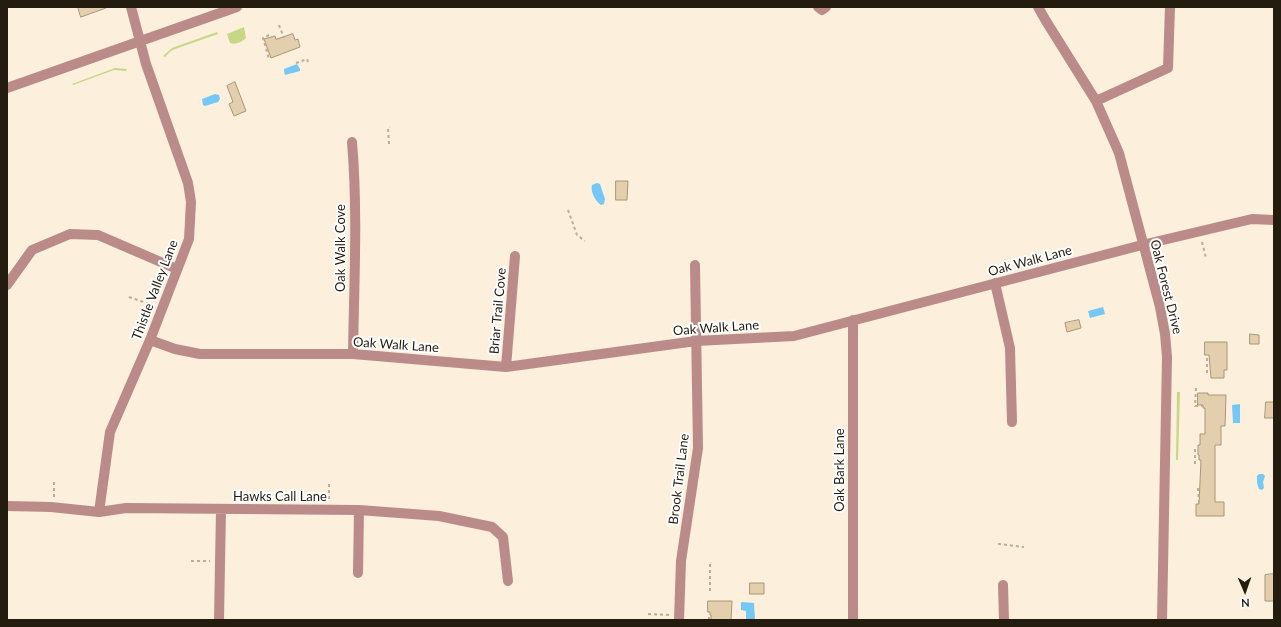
<!DOCTYPE html>
<html>
<head>
<meta charset="utf-8">
<style>
	body { margin:0 }
	#map { position:relative; width:1281px; height:627px; overflow:hidden; background:#fcefdb; font-family:Lato,sans-serif }
	canvas { display:block }
	.frame { position:absolute; inset:0; border:8px solid #231c0f; pointer-events:none }
	.north { position:absolute; left:1225px; top:571px; width:40px; height:40px; -webkit-text-stroke:3px #fff; paint-order:stroke; rotate:178deg; font-size:11px; font-weight:700; line-height:16px; text-align:center; color:#231c0f }
	.north::after { content:''; display:block; margin:auto; width:14px; height:18px; background:#231c0f; clip-path:polygon(50% 0,100% 100%,50% 72%,0 100%) }
</style>
</head>
<body>
<div id="map">
<canvas width="1281" height="627"></canvas>
<div class="frame"></div>
<div class="north">N</div>
</div>
<script>
const ctx = document.querySelector('canvas').getContext('2d');
ctx.lineJoin = 'round';
function fillPath(path, color) { ctx.fillStyle = color; ctx.fill(path, 'evenodd'); }
function strokePath(path, color, width, dash) { ctx.strokeStyle = color; ctx.lineWidth = width; ctx.lineCap = dash ? 'butt' : 'round'; ctx.setLineDash(dash || []); ctx.stroke(path); }
function label(font, color, halo, rows, align = 'center') {
  ctx.font = font + ' Lato,sans-serif'; ctx.lineWidth = 4; ctx.setLineDash([]); ctx.textBaseline = 'middle'; ctx.strokeStyle = halo; ctx.fillStyle = color; for (const [text, x, y, turn = 0] of rows) {
    ctx.save(); ctx.translate(x, y); ctx.rotate((+turn || 0) * Math.PI / 180); ctx.textAlign = isNaN(turn) ? turn : align; if (halo) ctx.strokeText(text, 0, 0); ctx.fillText(text, 0, 0); ctx.restore();
  }
}
const green = new Path2D(`
	M 244,27 L 246,38 C 242,42 235,45 230,43 L 227,34 Z
	M 217,32 L 218,34 L 175,49 L 171,51 L 165,57 L 163,56 L 172,48 Z
	M 115,68 L 127,69 L 126,71 L 114,70 L 73,85 L 72,84 Z
	M 1177,392 L 1180,392 L 1178,460 L 1176,460 Z`);
const water = new Path2D(`
	M 297,64 L 300,69 L 300,71 L 285,75 L 284,71 L 284,69 Z
	M 215,94 L 219,95 L 220,99 L 218,102 L 205,106 L 203,105 L 202,99 Z
	M 597,183 L 600,184 L 605,199 L 604,204 L 601,205 C 596,202 590,192 592,185 Z
	M 1103,307 L 1105,314 L 1090,318 L 1088,311 Z
	M 1240,404 L 1240,423 L 1233,423 L 1232,405 Z
	M 1259,474 L 1263,474 L 1265,476 L 1263,482 L 1264,488 L 1262,490 L 1259,489 L 1257,483 L 1257,476 Z
	M 742,602 L 754,603 L 755,620 L 746,620 L 746,611 L 741,610 L 741,603 Z`);
const building = new Path2D(`
	M 78,7 L 106,7 L 106,8 L 81,17 Z
	M 293,34 L 295,40 L 298,39 L 300,47 L 271,58 L 264,39 L 275,36 L 276,39 Z
	M 235,82 L 246,111 L 234,116 L 229,104 L 233,102 L 227,86 Z
	M 616,181 L 628,181 L 627,200 L 616,200 Z
	M 1079,320 L 1081,328 L 1067,332 L 1065,323 Z
	M 1250,334 L 1259,335 L 1259,344 L 1250,344 Z
	M 1205,342 L 1227,342 L 1227,370 L 1224,370 L 1224,378 L 1211,378 L 1209,355 L 1205,355 Z
	M 1198,393 L 1208,393 L 1208,395 L 1226,395 L 1225,426 L 1221,426 L 1221,445 L 1215,445 L 1215,502 L 1224,502 L 1224,516 L 1196,516 L 1196,504 L 1199,504 L 1201,460 L 1199,460 L 1199,455 L 1198,455 L 1198,445 L 1200,445 L 1200,434 L 1205,434 L 1205,408 L 1203,408 L 1203,405 L 1198,405 Z
	M 1266,402 L 1274,402 L 1274,418 L 1265,418 Z
	M 1274,574 L 1274,601 L 1265,601 L 1265,575 Z
	M 750,583 L 764,583 L 764,594 L 750,594 Z
	M 708,601 L 732,601 L 731,620 L 711,620 L 711,615 L 710,615 L 710,612 L 708,612 Z`);
const path = new Path2D(`
	M 279,25 L 284,38
	M 269,35 L 263,38 L 269,59
	M 296,63 L 307,59 L 308,62
	M 389,144 L 388,128 L 390,127
	M 568,210 L 577,235 L 585,241
	M 1202,242 L 1206,258
	M 129,297 L 152,305
	M 1207,373 L 1207,359 L 1210,358
	M 1196,388 L 1195,406 L 1202,406
	M 1195,464 L 1195,448 L 1197,448
	M 1198,488 L 1199,503
	M 54,497 L 54,480
	M 329,499 L 329,482
	M 999,543 L 999,544 L 1024,547
	M 191,561 L 210,561
	M 710,591 L 710,562 L 711,563
	M 648,614 L 669,615
	M 709,620 L 709,617 L 710,617`);
const minor = new Path2D(`
	M 818,7 L 822,10 L 826,7
	M 1038,7 L 1046,21 L 1096,101 L 1119,153 L 1160,307 L 1165,334 L 1167,357 L 1162,620
	M 7,88 L 237,7
	M 1096,101 L 1168,68 L 1170,7
	M 352,142 C 358,212 354,284 353,354
	M 995,283 L 1010,348 L 1012,422
	M 7,285 L 32,250 L 70,234 L 98,235 L 177,269
	M 853,320 L 853,620
	M 150,340 L 175,349 L 200,354 L 353,354 L 506,367 L 696,341 L 794,336 L 1142,245 L 1252,219 L 1274,220
	M 506,367 L 515,256
	M 7,506 L 51,507 L 99,512 L 126,508 L 359,510 L 439,516 L 492,527 L 503,537 L 508,581
	M 99,512 L 110,432 L 150,340 L 189,239 L 191,202 L 188,183 L 146,64 L 131,7
	M 358,573 L 359,510
	M 1003,585 L 1004,620
	M 219,620 L 221,509
	M 679,620 L 681,561 L 698,448 L 695,265`);
const streetNames = [
	["Oak Walk Cove",341,248,-90],
	["Oak Walk Lane",1030,261,-15],
	["Oak Forest Drive",1166,287,76],
	["Thistle Valley Lane",155,290,-69],
	["Briar Trail Cove",498,311,-85],
	["Oak Walk Lane",716,328,-4],
	["Oak Walk Lane",396,345,4],
	["Oak Bark Lane",840,470,-90],
	["Brook Trail Lane",679,479,-83],
	["Hawks Call Lane",280,497]
];
fillPath(green, '#c6d886');
fillPath(water, '#75c8f5');
fillPath(building, '#e3cead');
strokePath(building, '#aa9677', 1);
strokePath(path, '#b9ae9c', 2, [3, 3]);
strokePath(minor, '#bb8b89', 10);
label('13px', '#231c0f', '#fff', streetNames);
</script>
</body>
</html>
